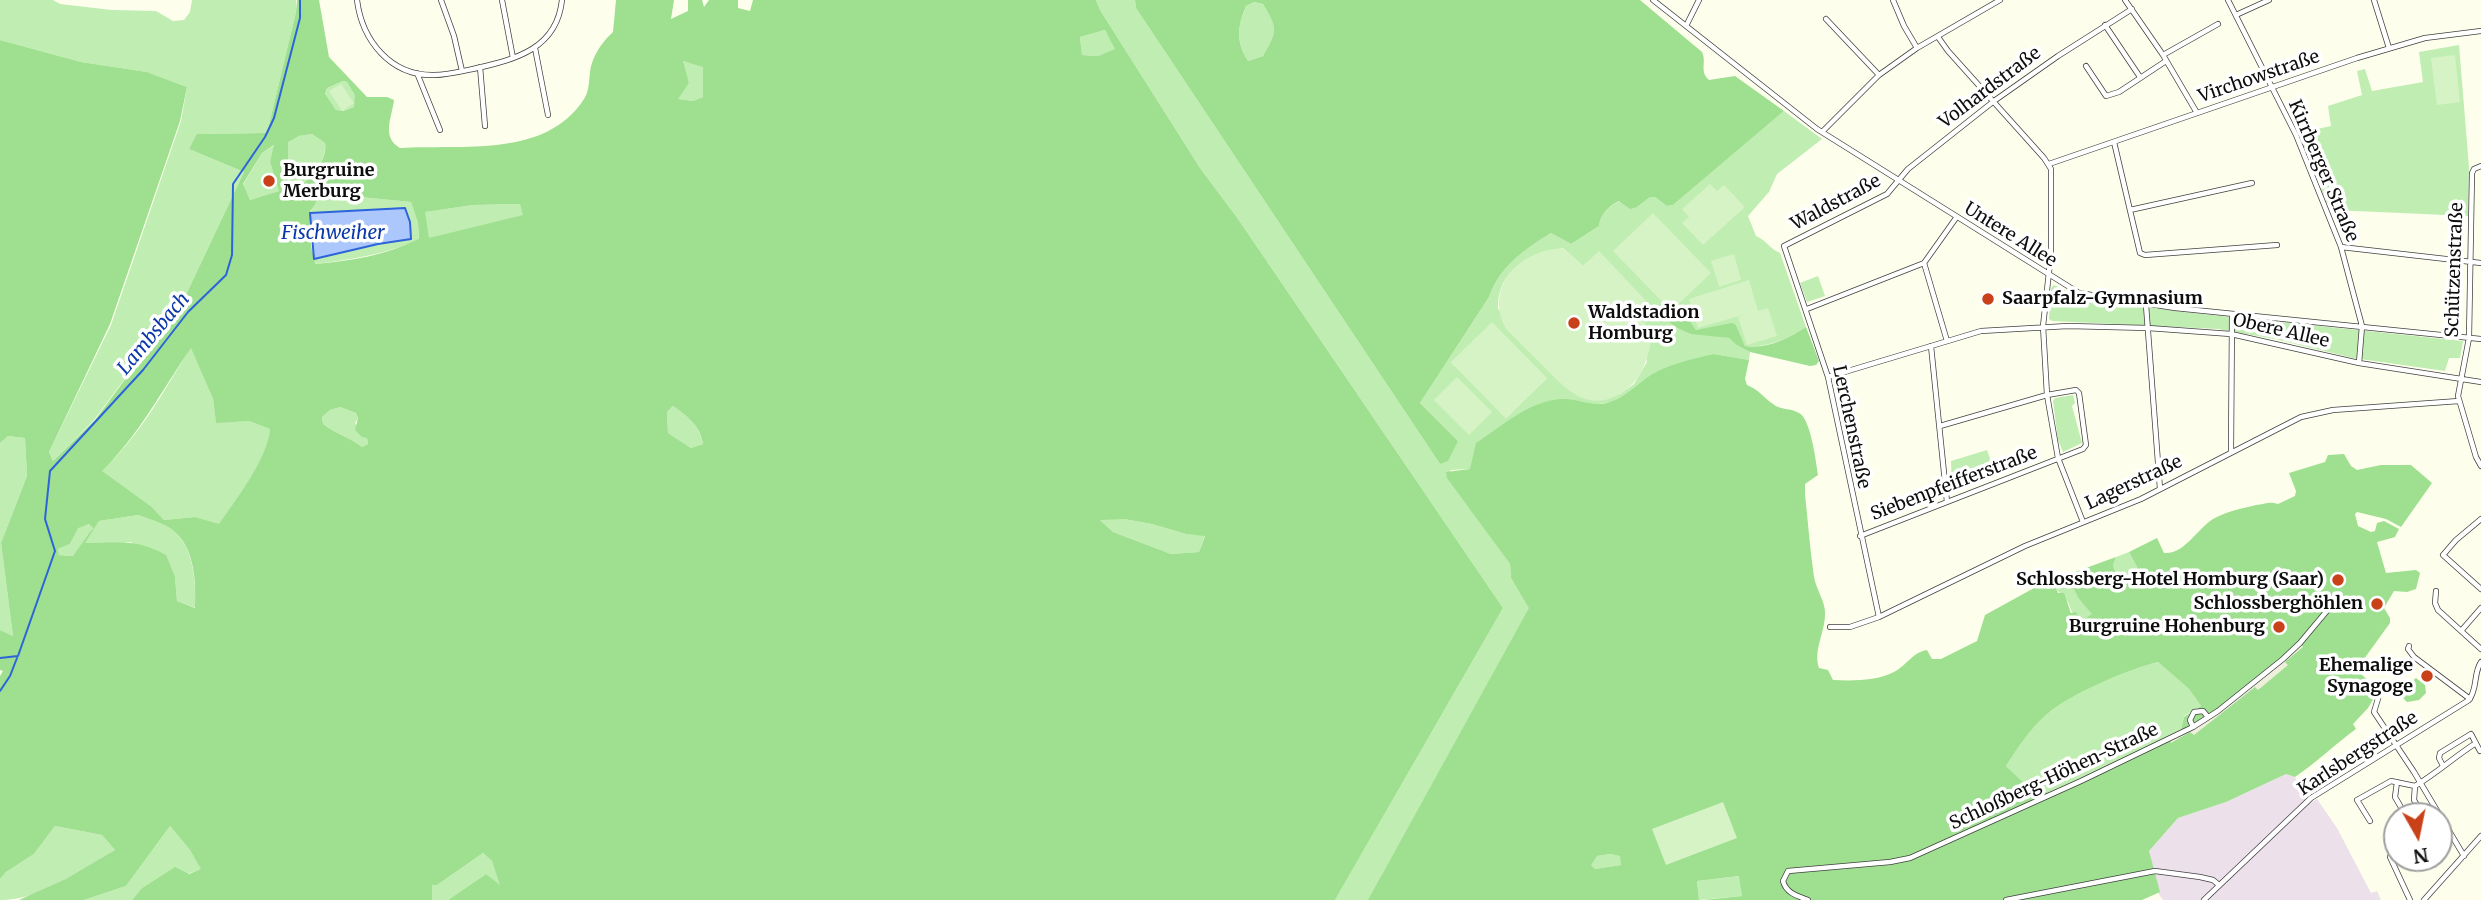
<!DOCTYPE html>
<html>
<head>
<meta charset="utf-8">
<style>
	body { margin:0 }
	#map { position:relative; width:2481px; height:900px; overflow:hidden; background:#fdffec; font-family:Merriweather,serif }
	canvas { display:block }
	.north { position:absolute; left:2383px; top:802px; width:70px; height:70px; box-sizing:border-box; background:#fff; border:2px solid #9e9e9e; border-radius:50%; rotate:171deg; font-size:19px; font-weight:700; line-height:28px; text-align:center; color:#0d0d0d }
	.north::after { content:''; display:block; margin:auto; width:24px; height:32px; background:#c84119; clip-path:polygon(50% 0,100% 100%,50% 72%,0 100%) }
</style>
</head>
<body>
<div id="map">
<canvas width="2481" height="900"></canvas>
<div class="north">N</div>
</div>
<script>
const ctx = document.querySelector('canvas').getContext('2d');
ctx.lineJoin = 'round';
function fillPath(path, color) { ctx.fillStyle = color; ctx.fill(path, 'evenodd'); }
function strokePath(path, color, width, dash) { ctx.strokeStyle = color; ctx.lineWidth = width; ctx.lineCap = dash ? 'butt' : 'round'; ctx.setLineDash(dash || []); ctx.stroke(path); }
function label(font, color, halo, rows, align = 'center') {
  ctx.font = font + ' Merriweather,serif'; ctx.lineWidth = 7; ctx.setLineDash([]); ctx.textBaseline = 'middle'; ctx.strokeStyle = halo; ctx.fillStyle = color; for (const [text, x, y, turn = 0] of rows) {
    ctx.save(); ctx.translate(x, y); ctx.rotate((+turn || 0) * Math.PI / 180); ctx.textAlign = isNaN(turn) ? turn : align; if (halo) ctx.strokeText(text, 0, 0); ctx.fillText(text, 0, 0); ctx.restore();
  }
}
const industrial = new Path2D(`
	M 2286,774 L 2295,777 L 2308,804 L 2317,799 L 2337,828 L 2371,893 L 2377,891 L 2381,900 L 2163,900 L 2158,893 L 2149,851 L 2178,818 L 2226,802 Z`);
const green = new Path2D(`
	M 0,0 L 53,0 L 60,4 L 112,10 L 156,11 L 173,21 L 184,20 L 190,12 L 192,0 L 296,0 L 296,12 L 267,133 L 198,134 L 189,149 L 244,172 L 183,301 L 94,420 L 53,461 L 49,452 L 111,325 L 181,121 L 187,87 L 147,72 L 81,62 L 0,40 Z
	M 1096,0 L 1135,0 L 1136,8 L 1440,464 L 1458,441 L 1420,403 L 1489,297 C 1500,266 1524,250 1551,233 L 1571,244 L 1599,226 C 1600,214 1609,206 1620,201 L 1637,207 L 1650,197 L 1655,197 L 1667,206 L 1673,205 L 1784,111 L 1822,139 L 1777,174 L 1769,192 L 1748,216 L 1756,236 C 1766,240 1770,249 1780,253 L 1806,327 C 1788,339 1768,348 1745,346 L 1736,325 L 1696,330 L 1688,318 L 1679,320 L 1672,318 L 1675,327 L 1691,333 L 1729,338 L 1738,345 L 1750,352 L 1749,360 L 1714,354 L 1656,372 L 1639,387 L 1612,402 L 1592,405 L 1470,469 L 1451,470 L 1448,478 L 1510,564 L 1511,578 L 1530,608 L 1382,875 L 1387,900 L 1335,900 L 1503,608 L 1238,219 L 1200,168 L 1100,10 ZM 1563,248 L 1583,266 L 1599,252 L 1639,317 L 1647,362 L 1634,384 L 1620,394 L 1498,309 C 1497,270 1529,254 1563,248 ZM 1451,362 L 1547,378 L 1506,418 Z
	M 1254,2 L 1263,4 C 1279,31 1279,30 1263,56 L 1248,61 C 1236,40 1237,29 1246,6 Z
	M 1105,30 L 1116,49 L 1098,56 L 1082,55 L 1080,37 Z
	M 2459,45 L 2469,167 L 2468,216 L 2333,210 L 2327,203 L 2298,133 L 2331,126 L 2328,106 L 2362,95 L 2357,71 L 2365,69 L 2372,91 L 2423,82 L 2419,52 Z
	M 682,61 L 703,66 L 703,97 L 693,101 L 677,99 L 689,83 Z
	M 343,81 L 347,82 L 356,95 L 354,107 L 342,111 L 336,110 L 325,95 L 327,88 Z
	M 312,134 L 325,143 C 327,160 311,180 297,188 L 288,180 L 288,141 L 299,136 Z
	M 275,145 L 270,162 L 279,191 L 250,200 L 243,185 L 262,153 Z
	M 328,184 L 331,194 L 411,202 L 418,223 L 419,240 C 385,254 351,260 314,264 L 310,211 C 318,203 319,193 328,184 Z
	M 520,204 L 524,215 L 429,239 L 424,212 L 473,205 Z
	M 1818,276 L 1825,296 L 1807,302 L 1800,283 Z
	M 2054,285 L 2084,298 L 2183,312 L 2463,341 L 2460,358 L 2449,358 L 2445,371 L 2353,358 L 2275,339 L 2218,329 L 2052,321 L 2049,319 L 2051,288 Z
	M 191,347 L 213,399 L 216,422 L 249,421 L 270,429 C 267,463 238,496 220,525 L 195,517 L 164,520 L 152,507 L 101,471 C 140,437 164,390 191,347 Z
	M 2073,395 L 2075,403 L 2072,406 L 2082,443 L 2063,452 L 2058,440 L 2053,401 L 2055,398 Z
	M 673,406 C 688,417 699,424 703,444 L 691,448 L 668,433 L 667,412 Z
	M 340,407 L 356,413 L 358,418 L 355,423 L 367,438 L 368,444 L 362,447 C 349,437 336,434 323,424 L 322,417 L 330,410 Z
	M 8,436 L 25,438 L 27,476 L 1,543 L 13,636 L 0,630 L 0,443 Z
	M 1987,450 L 1996,476 L 1954,492 L 1952,489 L 1951,461 Z
	M 138,515 C 151,520 168,524 177,534 C 195,553 195,584 196,608 L 177,601 L 175,577 L 131,542 L 84,543 L 73,556 L 59,555 L 58,549 L 70,544 L 78,527 L 90,524 L 93,527 L 87,539 L 99,521 Z
	M 1099,519 L 1124,519 L 1152,524 L 1186,534 L 1205,535 L 1199,552 L 1171,554 L 1113,532 Z
	M 2129,552 L 2138,569 L 2130,577 L 2116,574 L 2113,565 L 2116,557 Z
	M 2075,572 L 2078,579 L 2079,599 L 2093,614 L 2080,621 C 2069,612 2073,610 2067,601 C 2061,593 2055,591 2053,581 Z
	M 2158,662 L 2189,689 L 2201,706 L 2184,716 L 2181,730 L 2081,781 L 2051,793 L 2029,788 L 2006,766 C 2017,749 2030,729 2046,715 C 2068,695 2129,669 2158,662 Z
	M 55,826 L 102,835 L 115,850 C 80,871 41,900 0,900 L 0,879 L 6,872 L 34,854 Z
	M 170,826 L 190,850 L 202,869 L 141,889 L 132,900 L 84,900 L 126,886 Z
	M 483,853 L 492,861 L 501,883 L 499,885 L 486,874 L 448,900 L 432,900 L 432,885 L 437,885 Z
	M 1610,854 L 1621,856 L 1621,865 L 1595,869 L 1590,865 L 1597,856 Z
	M 1740,876 L 1742,896 L 1699,900 L 1697,881 Z`);
const forest = new Path2D(`
	M 297,0 L 319,0 L 329,57 L 367,97 L 387,97 L 394,100 C 392,117 381,137 400,148 C 462,144 545,159 584,99 C 591,89 588,74 592,63 C 596,51 604,40 613,32 L 616,0 L 674,0 L 671,19 L 688,11 L 688,0 L 702,0 L 704,7 L 709,0 L 738,0 L 738,8 L 750,11 L 753,0 L 1096,0 L 1100,10 L 1200,168 L 1238,219 L 1503,608 L 1335,900 L 448,900 L 486,874 L 500,885 L 492,861 L 483,853 L 437,885 L 432,885 L 432,900 L 132,900 L 141,889 L 175,867 L 189,874 L 201,869 L 190,850 L 170,826 L 126,886 L 84,900 L 19,900 L 66,879 L 115,850 L 102,835 L 55,826 L 34,854 L 6,872 L 0,879 L 0,676 L 3,671 L 0,670 L 0,630 L 13,636 L 1,543 L 27,476 L 25,438 L 8,436 L 0,443 L 0,40 L 81,62 L 147,72 L 187,87 L 180,121 L 110,324 L 49,452 L 53,461 L 95,420 L 183,301 L 244,172 L 189,149 L 197,134 L 267,133 L 296,12 ZM 1105,30 L 1115,49 L 1098,56 L 1082,55 L 1080,37 ZM 683,61 L 703,67 L 703,97 L 693,101 L 678,99 L 689,83 ZM 343,81 L 347,82 L 355,95 L 354,107 L 343,111 L 336,110 L 325,94 L 327,88 ZM 312,134 L 325,143 C 328,159 311,180 297,188 L 288,180 L 288,142 L 299,136 ZM 274,145 L 270,162 L 279,191 L 250,200 L 243,184 L 262,153 ZM 327,185 L 330,194 L 411,202 L 418,223 L 419,239 C 386,255 351,261 315,264 L 311,245 L 310,211 C 318,203 319,193 327,185 ZM 520,204 L 523,215 L 429,238 L 425,212 L 473,205 ZM 191,348 L 213,399 L 216,423 L 249,421 L 270,429 C 267,460 237,498 219,524 L 195,517 L 164,520 L 152,507 L 102,471 C 140,434 161,391 191,348 ZM 673,406 C 688,417 700,425 703,444 L 691,448 L 668,433 L 667,412 ZM 340,407 L 356,413 L 358,418 L 355,430 L 362,437 L 367,438 L 368,444 L 362,447 C 349,437 336,434 323,424 L 322,417 L 330,410 ZM 138,515 C 151,520 168,524 177,534 C 195,552 196,584 195,608 L 177,601 L 175,577 L 166,555 C 134,538 119,543 85,543 L 99,521 ZM 1124,519 L 1152,524 L 1186,534 L 1205,536 L 1199,552 L 1171,554 L 1113,532 L 1100,520 ZM 89,524 L 93,528 L 73,556 L 59,555 L 58,549 L 70,544 L 78,528 Z
	M 1135,0 L 1640,0 L 1702,52 C 1707,63 1699,71 1709,80 L 1735,76 L 1784,111 L 1673,205 L 1667,206 L 1655,197 L 1650,197 L 1637,207 L 1630,209 L 1619,201 C 1609,206 1600,214 1599,226 L 1571,244 L 1551,233 C 1524,250 1500,266 1489,297 L 1420,403 L 1458,441 L 1448,461 L 1440,464 L 1136,8 ZM 1254,2 L 1263,4 C 1278,29 1278,31 1263,56 L 1248,61 C 1236,41 1237,28 1246,6 Z
	M 1664,312 L 1675,320 L 1688,318 L 1696,330 L 1732,323 L 1736,325 L 1745,346 C 1767,349 1788,339 1806,327 L 1819,361 L 1816,365 L 1810,366 L 1750,352 L 1737,345 L 1729,338 L 1691,334 L 1675,327 L 1663,316 Z
	M 1714,354 L 1749,360 L 1745,379 L 1747,385 C 1759,390 1763,397 1773,404 C 1780,410 1791,408 1799,413 C 1811,419 1816,462 1818,475 L 1805,484 L 1805,494 C 1808,522 1810,550 1814,577 C 1816,589 1826,603 1825,614 C 1825,633 1813,650 1819,668 L 1828,670 L 1833,680 C 1853,681 1876,681 1894,672 C 1907,665 1913,652 1927,650 L 1932,659 L 1941,659 L 1977,641 L 1985,615 L 2045,582 L 2053,581 L 2058,593 L 2064,593 L 2071,613 L 2076,612 L 2081,621 L 2092,614 L 2079,599 L 2074,589 L 2078,579 L 2075,572 L 2116,557 L 2113,565 L 2116,574 L 2130,577 L 2138,569 L 2129,552 L 2157,538 L 2164,553 C 2184,555 2197,529 2213,519 C 2228,511 2240,509 2256,505 C 2265,504 2269,501 2278,504 L 2295,496 L 2296,491 L 2289,473 L 2325,462 L 2328,455 L 2344,454 L 2351,466 L 2357,470 L 2381,465 L 2411,465 L 2432,483 L 2401,527 L 2386,519 L 2357,512 L 2355,514 L 2358,526 L 2371,532 L 2375,531 L 2377,523 L 2384,521 L 2399,529 L 2395,537 L 2377,542 L 2386,573 L 2416,570 L 2420,573 L 2416,589 L 2407,592 L 2394,591 L 2384,608 L 2390,618 L 2390,623 L 2356,670 L 2379,689 L 2368,708 L 2353,724 L 2356,729 C 2334,745 2317,762 2295,777 L 2286,774 L 2226,802 L 2178,818 L 2149,851 L 2160,892 L 2142,900 L 1703,900 L 1742,896 L 1739,876 L 1697,881 L 1699,900 L 1368,900 L 1529,608 L 1511,578 L 1510,564 L 1447,478 L 1446,472 L 1470,469 L 1476,443 C 1501,427 1529,401 1561,399 C 1579,398 1594,409 1613,401 C 1630,394 1642,379 1658,371 C 1675,363 1696,358 1714,354 ZM 2158,662 L 2189,689 L 2201,706 L 2184,717 L 2181,730 L 2081,781 L 2051,793 L 2029,788 L 2006,766 C 2017,749 2030,729 2046,715 C 2068,695 2129,669 2158,662 ZM 1610,854 L 1620,856 L 1621,865 L 1595,869 L 1591,865 L 1597,856 Z
	M 2416,678 L 2425,685 L 2426,693 L 2419,700 L 2407,702 L 2400,695 L 2402,689 Z`);
const pitch = new Path2D(`
	M 2455,55 L 2460,102 L 2437,105 L 2431,58 Z
	M 341,84 L 354,103 L 342,111 L 329,91 Z
	M 1710,184 L 1717,191 L 1724,185 L 1745,207 L 1703,245 L 1682,223 L 1689,217 L 1682,209 Z
	M 1653,213 L 1711,273 L 1671,311 L 1613,251 Z
	M 1563,248 L 1583,266 L 1599,251 L 1651,306 L 1639,317 L 1653,332 C 1648,359 1643,381 1618,395 C 1586,412 1565,388 1544,367 C 1532,355 1519,342 1506,329 C 1489,299 1504,267 1536,254 C 1544,250 1554,249 1563,248 Z
	M 1734,254 L 1741,280 L 1719,287 L 1711,261 Z
	M 1749,280 L 1758,311 L 1768,308 L 1777,336 L 1747,345 L 1738,317 L 1749,313 L 1698,328 L 1689,299 Z
	M 1492,322 L 1547,378 L 1506,418 L 1451,362 Z
	M 1457,377 L 1492,412 L 1469,435 L 1434,400 Z
	M 1723,802 L 1737,838 L 1666,865 L 1652,829 Z`);
const plaza = new Path2D(`
	M 2300,643 L 2303,647 L 2285,662 L 2288,665 L 2258,690 L 2255,687 L 2194,735 L 2190,732 L 2171,743 L 2170,740 L 2208,718 Z`);
const water = new Path2D(`
	M 405,208 L 410,222 L 411,239 L 378,244 L 314,259 L 310,213 Z`);
const stream = new Path2D(`
	M 0,658 L 18,656 L 55,551 L 45,519 L 50,471 L 143,370 L 188,312 L 226,275 L 232,255 L 233,184 L 265,137 L 274,118 L 300,18 L 300,0
	M 0,691 L 10,676 L 17,658`);
const street = new Path2D(`
	M 357,0 C 362,40 390,76 434,75 C 448,75 463,71 477,68 C 517,59 557,48 562,0
	M 441,0 L 454,36 L 462,71
	M 502,0 L 513,58
	M 1653,0 L 1817,129 L 2079,293 L 2175,308 L 2481,339
	M 1893,0 L 1904,26 L 1917,48
	M 2125,0 L 2163,55 L 2197,113
	M 2228,0 L 2296,135 L 2341,247 L 2362,326 L 2359,363
	M 2374,0 L 2389,48
	M 2236,15 L 2269,0
	M 1826,19 L 1879,75
	M 2105,25 L 2140,77
	M 1686,26 L 1699,0
	M 1938,37 L 1948,51 L 2044,158 L 2051,169 L 2051,254 L 2043,326 L 2047,395 L 2058,458 L 2083,522
	M 535,48 L 548,115
	M 2163,55 L 2218,24
	M 2086,66 L 2106,96 L 2119,92 L 2166,61
	M 480,67 L 485,126
	M 417,73 L 440,130
	M 1822,132 L 1879,75 L 1917,48 L 2000,0
	M 2114,142 L 2140,253 L 2145,255 L 2277,245
	M 2049,164 L 2357,58 L 2425,38 L 2481,31
	M 2481,166 L 2474,169 L 2472,173 L 2469,338 L 2458,396 L 2476,457 L 2481,466
	M 2130,210 L 2252,183
	M 2341,247 L 2481,263
	M 1924,263 L 1947,341
	M 2146,305 L 2160,489
	M 1807,309 L 1924,263 L 1956,218
	M 1931,346 L 1947,502
	M 1828,377 L 1981,331 L 2068,326 L 2148,328 L 2231,334 L 2359,363 L 2481,382
	M 2231,452 L 2232,314
	M 2481,519 L 2456,540 L 2443,555 L 2481,589
	M 1860,536 L 2083,449 L 2086,445 L 2079,393 L 2076,390 L 2047,395 L 1940,426
	M 2436,591 L 2435,603 L 2438,610 L 2481,649
	M 1879,617 L 1828,377 L 1784,246 L 1887,194 L 1908,169 L 1994,101 L 2058,56 L 2132,9
	M 1830,627 L 1850,627 L 1879,617 L 2025,546 L 2141,499 L 2301,417 L 2333,410 L 2459,401
	M 2461,631 L 2481,608
	M 2409,646 L 2408,649 L 2414,657 L 2470,699
	M 2380,692 L 2374,712 L 2414,772 L 2464,856
	M 2193,727 L 2190,720 L 2194,712 L 2203,711 L 2208,717
	M 2443,766 L 2439,758 L 2440,753 L 2471,734 L 2480,751
	M 2397,782 L 2395,797 L 2406,816
	M 2415,786 L 2414,800 L 2423,816
	M 2370,821 L 2357,800 L 2391,781 L 2415,786 C 2437,773 2454,757 2476,743
	M 2390,857 L 2410,900
	M 1808,900 C 1797,896 1786,893 1783,881 L 1788,871 L 1890,862 L 1910,858 L 2081,781 L 2193,727 L 2218,711 L 2283,659 L 2300,643 L 2331,606
	M 2006,900 L 2155,871 L 2200,877 L 2213,880 L 2219,885
	M 2204,900 L 2311,798 L 2469,700 C 2478,688 2473,674 2481,662
	M 2424,900 L 2481,836`);
const markers = [
	[269,181,7,"#c84119"],
	[1988,299,7,"#c84119"],
	[1574,323,7,"#c84119"],
	[2338,580,7,"#c84119"],
	[2377,604,7,"#c84119"],
	[2279,627,7,"#c84119"],
	[2427,676,7,"#c84119"]
];
const streetNames = [
	["Virchowstraße",2259,77,-19],
	["Volhardstraße",1990,88,-37],
	["Kirrberger Straße",2323,171,67],
	["Waldstraße",1836,203,-28],
	["Untere Allee",2010,235,32],
	["Schützenstraße",2455,270,-88],
	["Obere Allee",2281,331,13],
	["Lerchenstraße",1851,427,78],
	["Lagerstraße",2134,483,-25],
	["Siebenpfeifferstraße",1954,484,-21],
	["Karlsbergstraße",2358,754,-33],
	["Schloßberg-Höhen-Straße",2054,777,-25]
];
const poiNames = [
	["Burgruine",283,171,"left"],
	["Merburg",283,192,"left"],
	["Saarpfalz-Gymnasium",2002,299,"left"],
	["Waldstadion",1588,313,"left"],
	["Homburg",1588,334,"left"],
	["Schlossberg-Hotel Homburg (Saar)",2324,580],
	["Schlossberghöhlen",2363,604],
	["Burgruine Hohenburg",2265,627],
	["Ehemalige",2413,666],
	["Synagoge",2413,687]
];
const waterNames = [
	["Fischweiher",333,234],
	["Lambsbach",154,334,-50]
];
fillPath(industrial, '#ece0ea');
fillPath(green, '#c0edb2');
fillPath(forest, '#9edf90');
fillPath(pitch, '#d6f3c5');
fillPath(plaza, '#eff0db');
fillPath(water, '#acc7fc');
strokePath(water, '#2c64d9', 2);
strokePath(stream, '#2c64d9', 2);
strokePath(street, '#404040', 6);
strokePath(street, '#fff', 4.5);
for (const [x, y, r, color] of markers) { const dot = new Path2D(); dot.arc(x, y, r, 0, 2 * Math.PI); ctx.fillStyle = color; ctx.fill(dot); strokePath(dot, '#fff', 2.5); }
label('18px', '#0d0d0d', '#fff', streetNames);
label('bold 18px', '#0d0d0d', '#fff', poiNames, 'right');
label('italic 19px', '#0b38a9', '#fff', waterNames);
</script>
</body>
</html>
